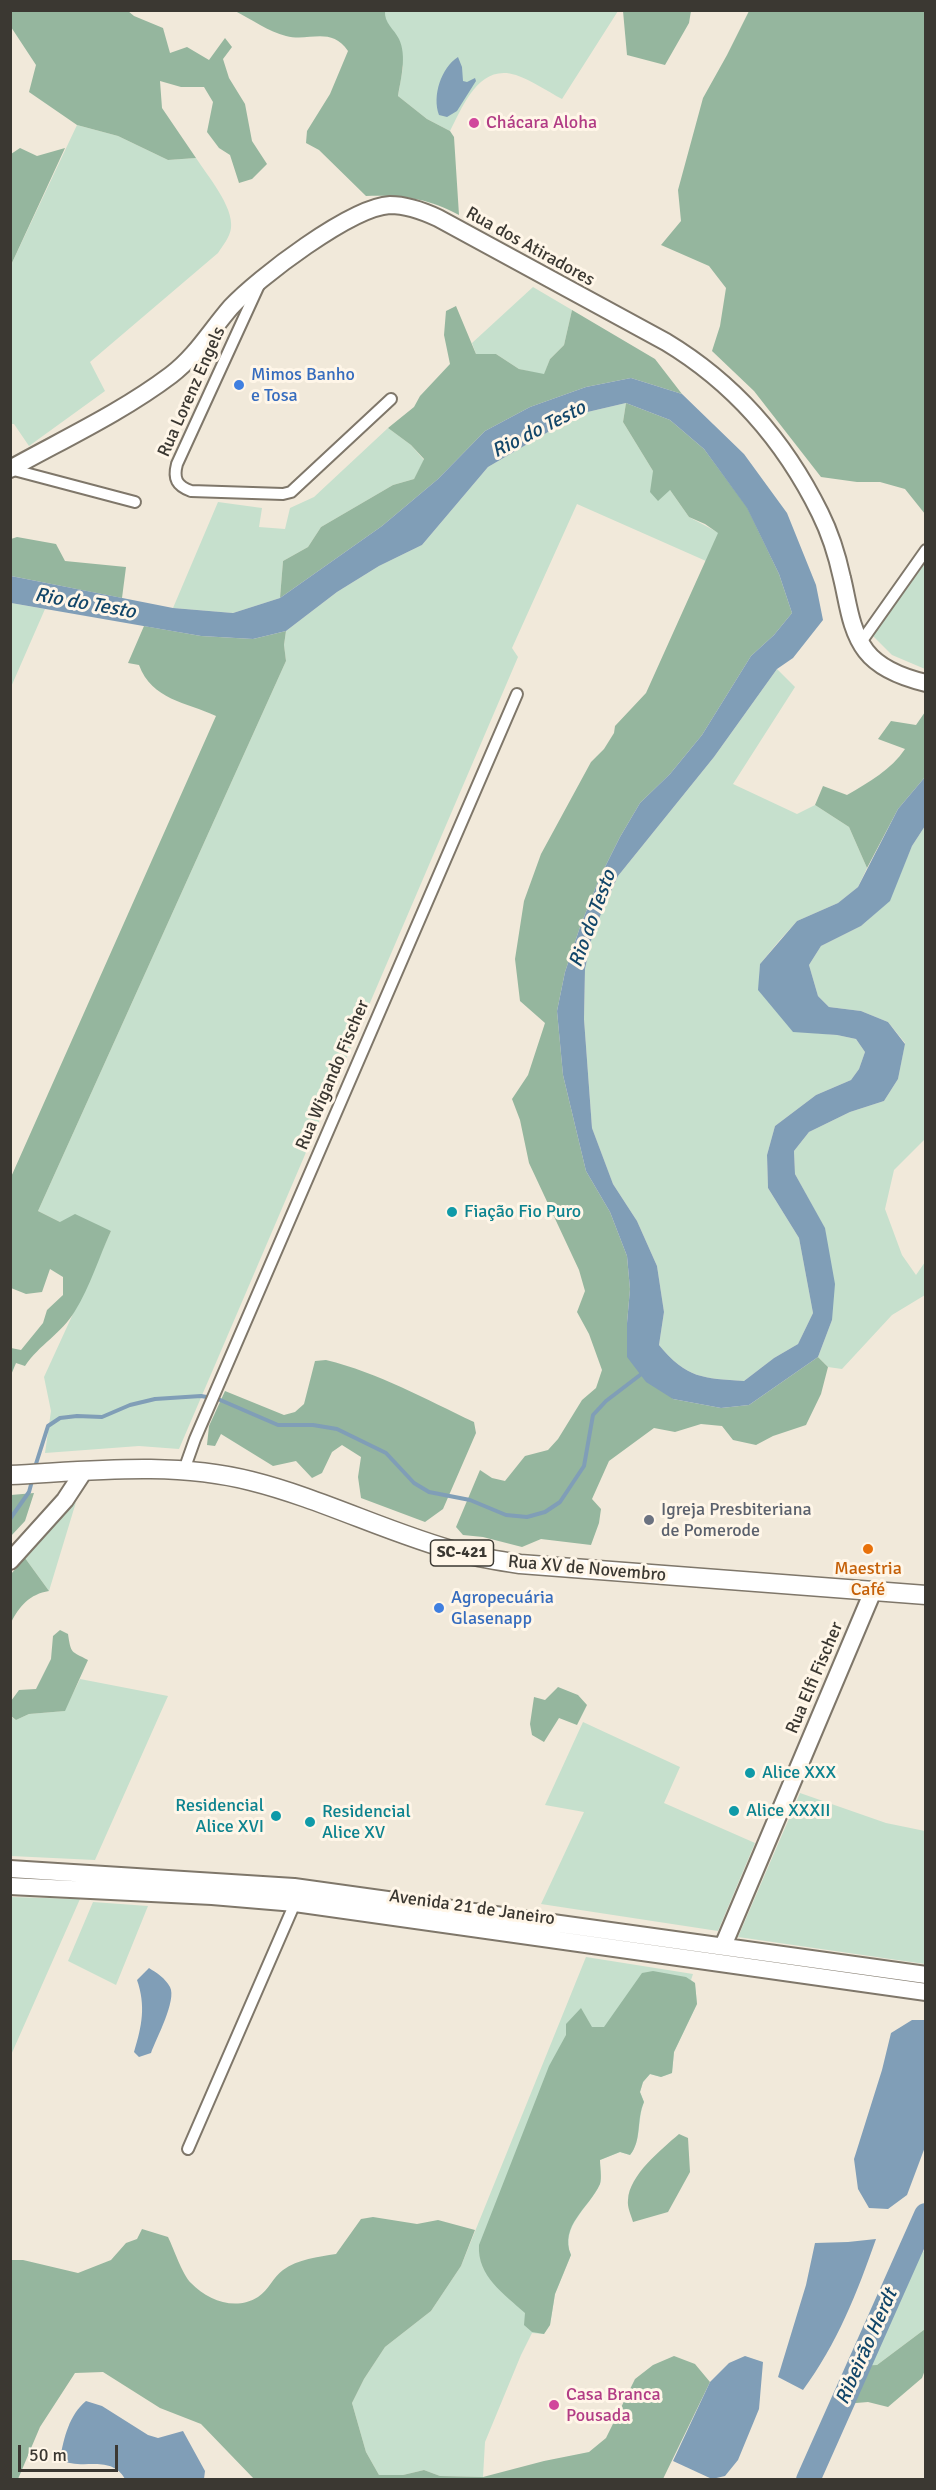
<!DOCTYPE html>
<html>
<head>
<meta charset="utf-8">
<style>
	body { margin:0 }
	#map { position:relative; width:936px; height:2490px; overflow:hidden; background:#f1e9da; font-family:Signika,sans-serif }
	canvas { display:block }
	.frame { position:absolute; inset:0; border:12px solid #3b3832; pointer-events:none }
	.scale { position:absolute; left:18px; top:2445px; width:100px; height:27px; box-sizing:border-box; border:3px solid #3b3832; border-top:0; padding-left:8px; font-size:18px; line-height:21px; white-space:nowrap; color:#3b3832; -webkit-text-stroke:4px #fff6e8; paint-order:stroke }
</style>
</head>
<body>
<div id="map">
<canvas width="936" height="2490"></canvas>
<div class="frame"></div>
<div class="scale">50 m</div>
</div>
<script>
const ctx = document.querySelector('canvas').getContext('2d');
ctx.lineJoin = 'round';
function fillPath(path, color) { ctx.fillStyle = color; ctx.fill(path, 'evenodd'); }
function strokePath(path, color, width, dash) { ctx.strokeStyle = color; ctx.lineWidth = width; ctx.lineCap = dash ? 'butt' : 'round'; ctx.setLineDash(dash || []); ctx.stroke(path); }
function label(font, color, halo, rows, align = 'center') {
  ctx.font = font + ' Signika,sans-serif'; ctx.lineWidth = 6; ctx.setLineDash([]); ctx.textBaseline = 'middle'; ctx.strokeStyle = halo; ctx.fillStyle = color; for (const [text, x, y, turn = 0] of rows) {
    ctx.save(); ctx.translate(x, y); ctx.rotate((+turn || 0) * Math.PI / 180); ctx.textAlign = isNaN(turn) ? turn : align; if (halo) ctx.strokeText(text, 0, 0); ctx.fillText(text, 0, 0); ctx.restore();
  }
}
const green = new Path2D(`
	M 385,10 L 618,11 L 562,99 C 547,91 531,80 516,75 C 479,63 463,106 450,131 L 427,119 L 398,96 L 403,67 L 385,18 Z
	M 77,125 L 118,136 L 168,160 L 196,158 C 207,175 234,207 231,228 C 230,237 223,245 218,253 L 90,362 L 105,391 L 29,446 L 14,424 L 11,424 L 11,265 Z
	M 533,287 L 572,310 L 564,345 L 550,359 L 544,375 L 519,369 L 496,354 L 476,354 L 472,343 Z
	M 626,403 L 623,422 L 653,471 L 670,490 L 689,517 L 719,533 L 706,561 L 577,504 L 512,648 L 518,657 L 179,1449 L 139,1446 L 45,1453 L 51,1411 L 44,1377 L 111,1231 L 60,1222 L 38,1211 L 286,661 L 284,645 L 286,631 L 337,592 L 379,566 L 422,545 L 488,467 L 579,414 Z
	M 388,428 L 411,445 L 424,460 L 414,479 L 393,485 L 321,527 L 308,547 L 283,561 L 280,598 L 233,613 L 173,608 L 218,502 L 262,508 L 259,527 L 285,529 L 290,508 L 314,497 Z
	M 925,563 L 925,669 L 892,655 L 873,636 Z
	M 11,603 L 45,609 L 11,687 Z
	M 777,669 L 795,687 L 733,784 L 797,814 L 815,805 L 849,827 L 867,868 L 858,887 L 838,903 L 797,921 L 779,941 L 760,964 L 759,990 L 793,1031 L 837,1035 L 856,1039 L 865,1052 L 859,1069 L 851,1080 L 816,1095 L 775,1126 L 767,1155 L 768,1188 L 799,1238 L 813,1313 L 798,1344 L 774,1358 L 744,1381 C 703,1378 687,1379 659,1345 L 664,1312 L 657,1266 L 637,1221 L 613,1184 L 592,1128 L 584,1019 L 585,969 L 593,932 L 618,876 L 714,757 Z
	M 925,826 L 925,1139 L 894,1170 L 885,1209 L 902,1255 L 916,1275 L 925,1262 L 925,1295 L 892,1315 L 842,1369 L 828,1367 L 818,1357 L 832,1320 L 825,1229 L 795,1174 L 794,1151 L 809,1132 L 850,1112 L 884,1101 L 898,1079 L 905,1043 L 888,1022 L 861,1011 L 829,1007 L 818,996 L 809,965 L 821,946 L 861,926 L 889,901 L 912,846 Z
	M 76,1502 L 49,1591 L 25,1558 Z
	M 80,1679 L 168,1696 L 95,1860 L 11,1856 L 10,1716 L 16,1720 L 29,1714 L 64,1711 Z
	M 583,1722 L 680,1767 L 664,1803 L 755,1843 L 718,1931 L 541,1904 L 584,1812 L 545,1805 Z
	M 800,1793 L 886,1823 L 925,1831 L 925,1964 L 738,1937 Z
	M 11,1897 L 80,1899 L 11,2055 L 10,1897 Z
	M 93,1902 L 148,1906 L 116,1985 L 68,1961 Z
	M 586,1957 L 693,1974 L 691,1980 L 695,1983 L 697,2004 L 674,2052 L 672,2073 L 661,2077 L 650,2074 L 643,2082 L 640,2092 L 644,2102 C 637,2120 642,2140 630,2155 L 620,2152 L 600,2160 C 600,2167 602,2178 600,2184 C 589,2208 560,2226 571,2255 L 555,2294 L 550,2325 L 544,2334 L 532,2333 L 521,2355 L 485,2442 L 483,2477 L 440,2476 L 424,2470 L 403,2475 L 379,2475 L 366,2452 L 352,2403 L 364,2379 L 385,2347 L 431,2311 L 461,2266 Z
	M 915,2243 L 924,2252 L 925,2257 L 925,2329 L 877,2365 L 859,2367 Z`);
const forest = new Path2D(`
	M 10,11 L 128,11 L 134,16 L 163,28 L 170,53 L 187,47 L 209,60 L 225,38 L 232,47 L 223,59 L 229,78 L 245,104 L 252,141 L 267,164 L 252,179 L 239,183 L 230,155 L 219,148 L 207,132 L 213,102 L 204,87 L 181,87 L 160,81 L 162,108 L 196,158 L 168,160 L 118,136 L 77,125 L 29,92 L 36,65 L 11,27 Z
	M 235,11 L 385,11 C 384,23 394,29 399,39 C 407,56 401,78 398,96 L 427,119 L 450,131 L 454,137 L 459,215 C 427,198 402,195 366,196 L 319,150 L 306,143 L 307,131 L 330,94 L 348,51 C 331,26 309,42 286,36 C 269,32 251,19 235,11 Z
	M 623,11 L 691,11 L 689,23 L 665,65 L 627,55 Z
	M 749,11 L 925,11 L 925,514 L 905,489 L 880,482 L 857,482 L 821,477 L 754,391 L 712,351 L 720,326 L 726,288 L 709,266 L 661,245 L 681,221 L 678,190 L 703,98 L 727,55 Z
	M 20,148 L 37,156 L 65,148 L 11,265 L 11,154 Z
	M 456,306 L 476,354 L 496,354 L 519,369 L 544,374 L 550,359 L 564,345 L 572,310 L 655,359 L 682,394 L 631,378 L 586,387 L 530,407 L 485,431 L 438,479 L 382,526 L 280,598 L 283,561 L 308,547 L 321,527 L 393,485 L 414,479 L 424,459 L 411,445 L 388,428 L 414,407 L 420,396 L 450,364 L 444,335 L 446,311 Z
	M 626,403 L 670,420 L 704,449 L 747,507 L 779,574 L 792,613 L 774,635 L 751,656 L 702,735 L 670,774 L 640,803 L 620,837 L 599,879 L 580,927 L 565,972 L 557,1011 L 563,1075 L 586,1171 L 610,1212 L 627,1256 L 630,1289 L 627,1323 L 673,1399 L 721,1408 L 749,1405 L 818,1357 L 828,1367 L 821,1394 L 806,1425 L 773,1436 L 756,1445 L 733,1440 L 722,1426 L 701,1424 L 675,1432 L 654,1428 L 609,1461 L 592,1499 L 601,1509 L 599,1523 L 591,1545 L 541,1539 L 522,1547 L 483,1537 L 463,1535 L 456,1527 L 480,1470 L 492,1478 L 505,1481 L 525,1456 L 548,1450 L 558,1439 L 582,1400 L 596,1388 L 602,1370 L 589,1334 L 577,1312 L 585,1291 L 579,1270 L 529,1163 L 520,1120 L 512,1099 L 528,1075 L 545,1023 L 520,1001 L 515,959 L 524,901 L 541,854 L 591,762 L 604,749 L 614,733 L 615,726 L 646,693 L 718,533 L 705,524 L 689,517 L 670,490 L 658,501 L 650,492 L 653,471 L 623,422 Z
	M 17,537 L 56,544 L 65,561 L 126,567 L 122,598 L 11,576 L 11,539 Z
	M 144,626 L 201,636 L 253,639 L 286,631 L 284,645 L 286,661 L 38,1211 L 60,1222 L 75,1214 L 111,1231 C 99,1257 90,1287 75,1311 C 62,1333 39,1345 25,1366 L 16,1363 L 11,1375 L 11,1348 L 21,1350 L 43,1323 L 47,1310 L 63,1295 L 63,1277 L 50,1269 L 42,1292 L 26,1294 L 11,1288 L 11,1177 L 216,716 C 186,702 152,700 139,665 L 128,663 Z
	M 925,712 L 925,777 L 898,809 L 867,868 L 849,827 L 815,805 L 823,786 L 847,795 C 869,782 891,770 905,749 L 878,739 L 891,721 L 916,725 Z
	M 326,1360 C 379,1373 425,1399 474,1422 L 476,1433 L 443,1509 L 425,1522 L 361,1498 L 358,1477 L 361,1457 L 342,1445 L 332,1452 L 322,1473 L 312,1478 L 296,1461 L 273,1466 L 221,1434 L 215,1446 L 207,1445 L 209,1426 L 225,1391 L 284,1415 L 295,1412 L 304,1404 L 315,1361 Z
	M 34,1493 L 25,1521 L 11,1536 L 11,1495 Z
	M 25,1558 L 49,1591 C 30,1594 19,1606 11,1623 L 11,1574 Z
	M 60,1630 L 68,1634 C 71,1654 71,1651 88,1660 L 65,1711 L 29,1714 L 16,1720 L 11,1716 L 11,1701 L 19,1690 L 36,1689 L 51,1659 L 53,1636 Z
	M 558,1687 L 578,1695 L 587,1705 L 577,1725 L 559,1718 L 544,1742 L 532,1735 L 530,1724 L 534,1697 L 545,1700 Z
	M 653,1971 L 686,1977 L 695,1983 L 697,2004 L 674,2052 L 672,2073 L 661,2077 L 650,2074 L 643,2082 L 640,2092 L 644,2102 C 636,2120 642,2140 630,2155 L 620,2152 L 600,2160 C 600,2167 602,2178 600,2184 C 589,2208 559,2226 571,2255 L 555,2294 L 550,2325 L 544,2334 L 532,2332 L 524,2325 L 525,2313 C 504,2294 477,2276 479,2245 L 549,2066 L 566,2035 L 566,2024 L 581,2008 L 592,2027 L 604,2027 L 642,1973 Z
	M 679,2134 L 688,2138 L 690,2172 L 668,2212 L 633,2222 C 631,2215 627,2207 628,2200 C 629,2175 662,2149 679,2134 Z
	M 373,2217 L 417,2224 L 438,2220 L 475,2230 L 461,2266 L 431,2311 L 385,2347 L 364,2379 L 352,2403 L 366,2452 L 379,2475 L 403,2475 L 424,2470 L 440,2476 L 483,2477 L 544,2461 L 589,2452 L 606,2438 L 635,2379 L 653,2365 L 674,2356 L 695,2364 L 710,2382 L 663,2479 L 255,2480 L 201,2424 L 160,2408 L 103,2372 L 75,2373 L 40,2427 L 18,2479 L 11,2480 L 11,2260 L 23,2260 L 78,2273 L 111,2260 L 126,2243 L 137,2239 L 142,2229 L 168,2237 C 174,2249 182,2274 191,2283 C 208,2301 236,2311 258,2297 C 269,2290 273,2277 283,2270 C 298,2259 318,2257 336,2254 L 361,2219 Z
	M 925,2329 L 925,2370 L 922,2378 L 888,2407 L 868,2402 L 844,2404 L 841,2390 L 851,2366 L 877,2365 Z`);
const water = new Path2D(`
	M 458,57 L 462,67 L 463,81 L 467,82 L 475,78 L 476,81 L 457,111 L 447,117 L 439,115 C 432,96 441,68 458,57 Z
	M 631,378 L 682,394 L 744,454 L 787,513 L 816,585 L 823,620 L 793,658 L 777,669 L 714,757 L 618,876 L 593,932 L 585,969 L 584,1019 L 592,1128 L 613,1184 L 637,1221 L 657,1266 L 664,1312 L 659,1345 C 687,1379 703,1378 744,1381 L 774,1358 L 798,1344 L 813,1313 L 799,1238 L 768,1188 L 767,1155 L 775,1126 L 816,1095 L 851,1080 L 859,1069 L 865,1052 L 856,1039 L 837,1035 L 793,1032 L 758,990 L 760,964 L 797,921 L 838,903 L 858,887 L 898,809 L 925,777 L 925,826 L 912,846 L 890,901 L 861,926 L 821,946 L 809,965 L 818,996 L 829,1007 L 861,1011 L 888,1022 L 905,1044 L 898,1079 L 884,1101 L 850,1112 L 809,1132 L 794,1151 L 795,1174 L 825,1228 L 835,1284 L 832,1320 L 818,1357 L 749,1405 L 721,1408 L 673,1399 L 646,1382 L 627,1357 L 627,1323 L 630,1289 L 627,1256 L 610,1212 L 586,1171 L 563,1075 L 557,1011 L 565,972 L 580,927 L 599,879 L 620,837 L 640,803 L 670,774 L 702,735 L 751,656 L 774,635 L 792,613 L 779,574 L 747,508 L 704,449 L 670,420 L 626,403 L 579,414 L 488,467 L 422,545 L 379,566 L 337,592 L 286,631 L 253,639 L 201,636 L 11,603 L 11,576 L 173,608 L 233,613 L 280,598 L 382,526 L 438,479 L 485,431 L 530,407 L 586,387 Z
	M 149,1968 C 157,1973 165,1978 170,1987 C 177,2000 156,2039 151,2053 L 139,2057 L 134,2052 C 142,2026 146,2006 137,1980 Z
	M 912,2020 L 925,2020 L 925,2147 L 907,2195 L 888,2209 L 869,2208 L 858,2189 L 854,2159 L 882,2070 L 891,2033 Z
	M 876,2239 C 857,2293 837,2344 803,2390 L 778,2377 L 806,2285 L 815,2243 L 848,2242 Z
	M 745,2356 L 763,2362 L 759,2409 L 738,2460 L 725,2476 L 712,2479 L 673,2461 L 710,2382 L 729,2363 Z
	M 86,2401 L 102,2406 L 148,2435 L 158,2438 L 183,2431 L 205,2471 L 204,2479 L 125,2479 C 110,2453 80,2472 60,2459 C 64,2438 69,2415 86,2401 Z`);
const stream = new Path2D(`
	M 35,1467 L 48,1426 L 60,1418 L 77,1416 L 102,1417 L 130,1405 L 155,1399 L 201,1396 L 218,1399 L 278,1425 L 313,1425 L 337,1429 L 386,1453 L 414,1483 L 429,1492 L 470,1500 L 506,1515 L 527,1517 L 545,1512 L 560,1502 L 584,1466 L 593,1415 L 606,1401 L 644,1372
	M 10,1519 L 29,1492 L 32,1481`);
const river = new Path2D(`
	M 808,2480 L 926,2215`);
const street = new Path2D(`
	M 259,285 L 177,464 C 173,479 177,486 191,491 L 283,494 L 291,492 L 391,399
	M 10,469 L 135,502
	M 861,642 L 926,550
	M 184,1470 L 195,1439 L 517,694
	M 188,2149 L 295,1903`);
const secondary = new Path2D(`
	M 10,469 C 64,439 122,412 171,375 C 196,356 211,330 231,307 C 258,278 351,207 390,205 C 407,205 423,211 438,218 L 666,342 C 734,383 785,442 820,513 C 830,533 837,555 842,578 C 848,602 850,630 866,651 C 879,668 905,678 926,683
	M 10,1561 L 65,1500 L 84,1471
	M 10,1869 L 294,1887 L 926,1975
	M 10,1886 L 212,1896 L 295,1903 L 926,1992
	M 723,1946 L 873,1591`);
const primary = new Path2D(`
	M 10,1475 C 90,1471 172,1461 251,1481 C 323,1499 390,1534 462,1553 C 481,1558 500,1561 520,1564 L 926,1595`);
const markers = [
	[474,123,6,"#d1479c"],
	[239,385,6,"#3f7fe0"],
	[452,1212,6,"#0f9aa8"],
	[649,1520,6,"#6b7280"],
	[868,1549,6,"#e8710a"],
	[439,1608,6,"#3f7fe0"],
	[750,1773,6,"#0f9aa8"],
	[734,1811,6,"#0f9aa8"],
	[276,1816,6,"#0f9aa8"],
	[310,1822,6,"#0f9aa8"],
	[554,2405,6,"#d1479c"]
];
const shields = [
	[462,1553,63]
];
const shieldNames = [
	["SC-421",462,1553]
];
const hotelNames = [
	["Chácara Aloha",486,123],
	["Casa Branca",566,2395],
	["Pousada",566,2416]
];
const streetNames = [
	["Rua dos Atiradores",530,247,29],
	["Rua Lorenz Engels",192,392,-66],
	["Rua Wigando Fischer",333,1075,-67],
	["Rua XV de Novembro",587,1569,5],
	["Rua Elfi Fischer",815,1678,-67],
	["Avenida 21 de Janeiro",472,1908,8]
];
const shopNames = [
	["Mimos Banho",251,375],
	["e Tosa",251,396],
	["Agropecuária",451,1598],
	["Glasenapp",451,1619]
];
const cultureNames = [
	["Fiação Fio Puro",464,1212],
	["Alice XXX",762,1773],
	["Residencial",264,1806,"right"],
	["Alice XVI",264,1827,"right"],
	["Alice XXXII",746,1811],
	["Residencial",322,1812],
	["Alice XV",322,1833]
];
const worshipNames = [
	["Igreja Presbiteriana",661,1510],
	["de Pomerode",661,1531]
];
const foodNames = [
	["Maestria",868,1569],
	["Café",868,1590]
];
const waterNames = [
	["Rio do Testo",539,430,-27],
	["Rio do Testo",85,604,10],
	["Rio do Testo",593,919,-70],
	["Ribeirão Herdt",867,2347,-66]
];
fillPath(green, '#c6e0cd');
fillPath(forest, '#95b69e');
fillPath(water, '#809eb7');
strokePath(stream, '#809eb7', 4);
strokePath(river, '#809eb7', 24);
strokePath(street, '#7f776a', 14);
strokePath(secondary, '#7f776a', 20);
strokePath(primary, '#7f776a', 21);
strokePath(street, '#fff', 10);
strokePath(secondary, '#fff', 16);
strokePath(primary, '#fff', 18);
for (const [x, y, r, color] of markers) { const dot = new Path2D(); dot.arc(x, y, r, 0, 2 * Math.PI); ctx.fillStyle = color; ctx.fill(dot); strokePath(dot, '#fff6e8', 2); }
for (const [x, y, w] of shields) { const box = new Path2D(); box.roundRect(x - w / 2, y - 13, w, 26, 4.5); ctx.fillStyle = '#fff6e8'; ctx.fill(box); strokePath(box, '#3b3832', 1.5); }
label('bold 16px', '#3b3832', null, shieldNames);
label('18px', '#b23c85', '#fff6e8', hotelNames, 'left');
label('18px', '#3b3832', '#fff6e8', streetNames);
label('18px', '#366cbe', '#fff6e8', shopNames, 'left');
label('18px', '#0d838f', '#fff6e8', cultureNames, 'left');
label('18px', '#5b616d', '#fff6e8', worshipNames, 'left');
label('18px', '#c56008', '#fff6e8', foodNames);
label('italic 20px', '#124669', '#fff6e8', waterNames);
</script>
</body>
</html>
